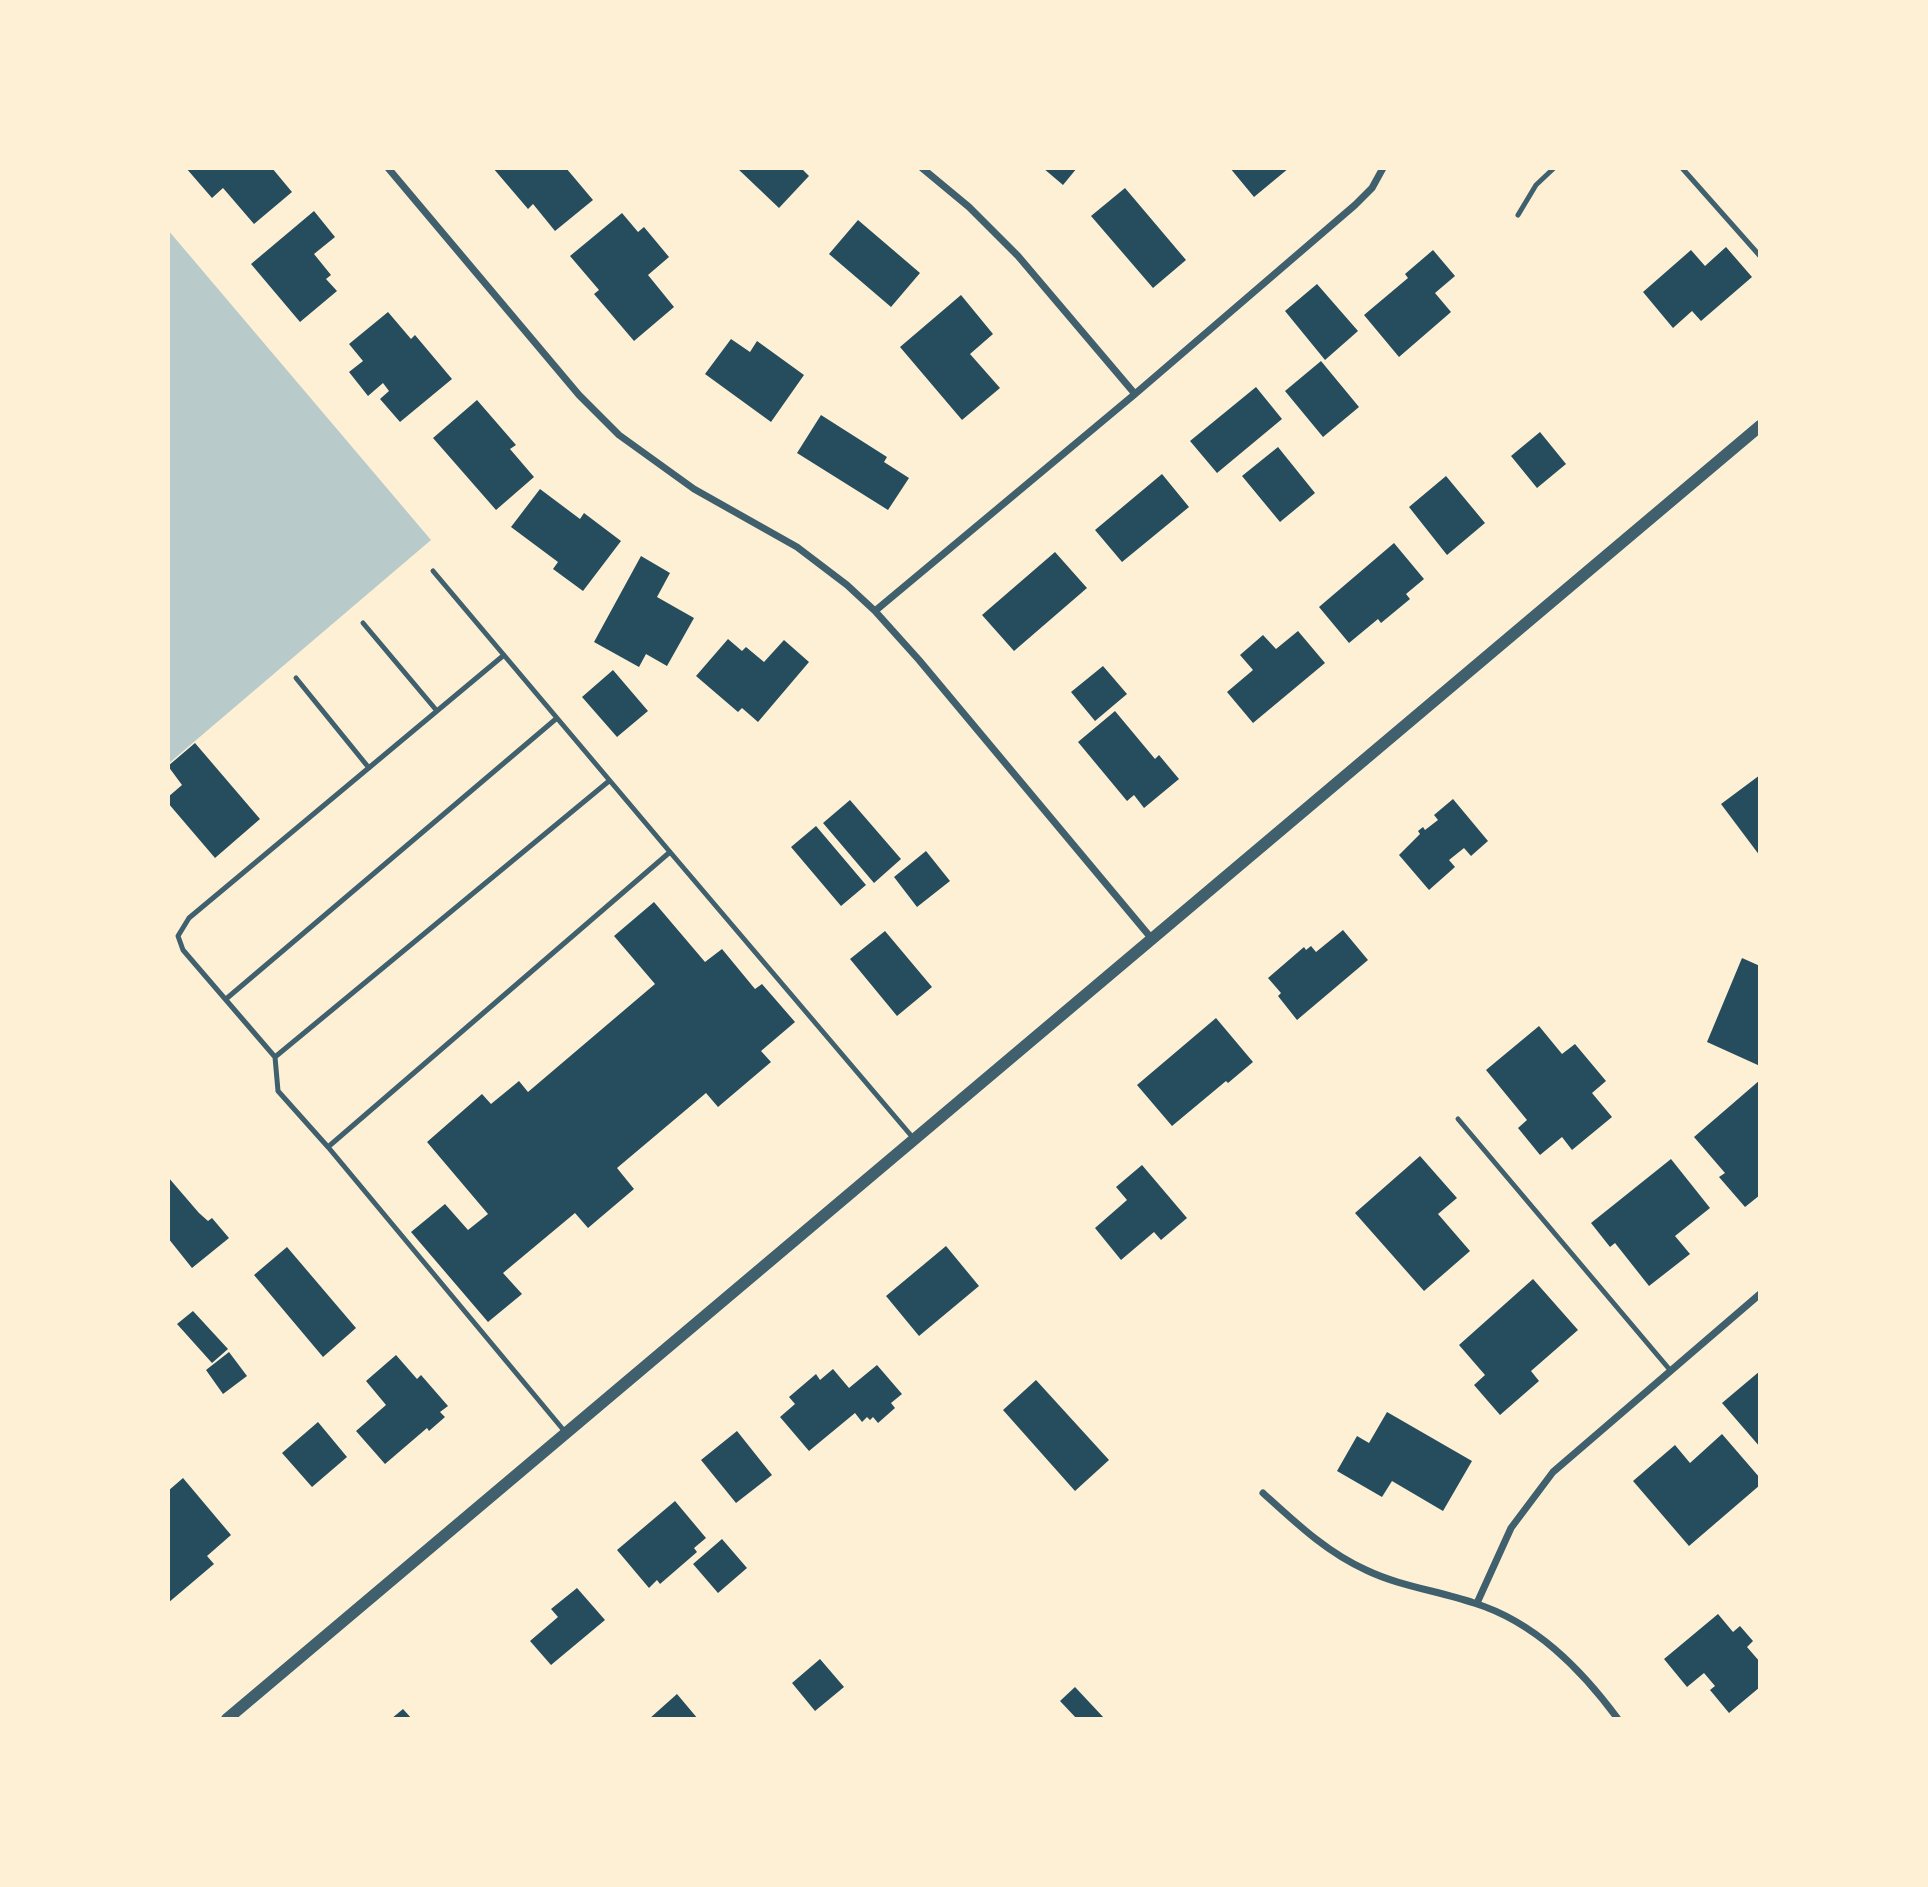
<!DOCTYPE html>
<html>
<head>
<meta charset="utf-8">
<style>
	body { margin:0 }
	#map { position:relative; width:1928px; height:1887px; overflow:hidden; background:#fdf0d5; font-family:"Times New Roman",serif }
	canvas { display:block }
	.frame { position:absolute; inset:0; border:170px solid #fdf0d5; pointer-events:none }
</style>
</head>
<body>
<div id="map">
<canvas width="1928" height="1887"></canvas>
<div class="frame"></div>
</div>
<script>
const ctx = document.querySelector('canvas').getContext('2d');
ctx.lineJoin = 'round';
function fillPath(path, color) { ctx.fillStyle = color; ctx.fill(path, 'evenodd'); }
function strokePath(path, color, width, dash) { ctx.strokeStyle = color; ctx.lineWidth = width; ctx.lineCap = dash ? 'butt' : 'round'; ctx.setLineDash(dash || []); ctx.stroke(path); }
const green = new Path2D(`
	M 168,230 L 431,540 L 168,764 Z`);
const building = new Path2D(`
	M 186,168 L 272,168 L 292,192 L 254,224 L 223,188 L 212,198 Z
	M 493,168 L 566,168 L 593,200 L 555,231 L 533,204 L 528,209 Z
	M 737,168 L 801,168 L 809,176 L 779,208 Z
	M 1043,168 L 1077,168 L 1063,185 Z
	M 1230,168 L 1289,168 L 1254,197 Z
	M 1125,188 L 1186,260 L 1153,288 L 1091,216 Z
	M 314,211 L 335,237 L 314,254 L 331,275 L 326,279 L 337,291 L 300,322 L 251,264 Z
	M 622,213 L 638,232 L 644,227 L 669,257 L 648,275 L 674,307 L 634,341 L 594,294 L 599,290 L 570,256 Z
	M 858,220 L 920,273 L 891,307 L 829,254 Z
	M 1726,247 L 1752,277 L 1701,321 L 1692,311 L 1673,328 L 1643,292 L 1691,250 L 1705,266 Z
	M 1433,250 L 1455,276 L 1435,293 L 1451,312 L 1399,357 L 1364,315 L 1408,278 L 1405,274 Z
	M 1317,284 L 1358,331 L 1325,360 L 1285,311 Z
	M 961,295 L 993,334 L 970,354 L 1000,388 L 962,420 L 900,347 Z
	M 388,312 L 411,339 L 415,335 L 452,379 L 400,422 L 380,399 L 389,391 L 383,383 L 368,396 L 349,372 L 363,361 L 349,344 Z
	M 731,339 L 750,352 L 757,341 L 804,375 L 771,422 L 705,374 Z
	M 1321,361 L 1359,407 L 1323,437 L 1285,391 Z
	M 1256,387 L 1282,419 L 1217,473 L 1190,441 Z
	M 477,400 L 516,445 L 510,449 L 534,477 L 496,510 L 433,438 Z
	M 821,415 L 887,457 L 884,462 L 909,478 L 888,510 L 797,453 Z
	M 1540,432 L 1566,464 L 1537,488 L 1511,456 Z
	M 1278,447 L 1315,493 L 1280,522 L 1242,476 Z
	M 1162,474 L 1189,507 L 1122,562 L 1095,530 Z
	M 1446,476 L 1485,523 L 1447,555 L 1409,507 Z
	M 540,489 L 580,519 L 584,513 L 621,541 L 583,591 L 553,569 L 558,562 L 511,527 Z
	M 1394,543 L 1424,579 L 1406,594 L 1410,599 L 1381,623 L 1378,619 L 1349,643 L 1319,607 Z
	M 1055,552 L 1087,588 L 1014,651 L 982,615 Z
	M 641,556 L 670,573 L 657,597 L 694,618 L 667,666 L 646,654 L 639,667 L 594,642 Z
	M 1298,631 L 1325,663 L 1253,723 L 1227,692 L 1253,670 L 1240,655 L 1263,635 L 1276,649 Z
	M 728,639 L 742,651 L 746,647 L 764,662 L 784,640 L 809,662 L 758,722 L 742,708 L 738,712 L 696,676 Z
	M 1103,666 L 1127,694 L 1095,721 L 1071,692 Z
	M 613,670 L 648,711 L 617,737 L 582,697 Z
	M 1115,711 L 1155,759 L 1159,755 L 1179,779 L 1144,808 L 1134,795 L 1127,801 L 1078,742 Z
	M 195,743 L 260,819 L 215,858 L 168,803 L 168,797 L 182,785 L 168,766 Z
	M 1760,775 L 1760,856 L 1721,804 Z
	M 1453,799 L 1488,841 L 1471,856 L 1464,848 L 1449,860 L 1455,867 L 1429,890 L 1399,855 L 1420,834 L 1418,831 L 1423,827 L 1425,830 L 1438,820 L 1434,815 Z
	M 850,800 L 901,859 L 874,883 L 823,823 Z
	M 816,826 L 866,885 L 841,906 L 791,847 Z
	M 926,851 L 950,881 L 917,907 L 894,877 Z
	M 654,902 L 705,962 L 722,949 L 755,989 L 762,984 L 795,1022 L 761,1051 L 771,1062 L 718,1107 L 706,1093 L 617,1168 L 634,1189 L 588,1228 L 575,1213 L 503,1273 L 522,1294 L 488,1322 L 411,1232 L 445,1204 L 468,1230 L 488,1214 L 427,1142 L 482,1094 L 491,1104 L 519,1081 L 528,1092 L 655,984 L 614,936 Z
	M 1343,930 L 1368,960 L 1297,1020 L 1278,996 L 1281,993 L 1268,978 L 1304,947 L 1306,950 L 1311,946 L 1316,952 Z
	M 885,931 L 932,987 L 897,1016 L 850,959 Z
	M 1742,958 L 1760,966 L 1760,1066 L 1707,1042 Z
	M 1216,1018 L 1253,1062 L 1228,1083 L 1226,1081 L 1172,1126 L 1137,1085 Z
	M 1539,1026 L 1562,1054 L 1575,1044 L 1606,1081 L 1592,1093 L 1612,1117 L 1572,1150 L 1562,1137 L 1540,1155 L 1518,1128 L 1527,1120 L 1486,1070 Z
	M 1760,1080 L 1760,1195 L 1745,1207 L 1719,1177 L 1725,1173 L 1694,1137 Z
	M 1420,1156 L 1457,1198 L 1438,1214 L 1470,1251 L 1424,1291 L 1355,1213 Z
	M 1671,1159 L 1710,1208 L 1675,1236 L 1690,1254 L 1649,1286 L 1615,1243 L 1610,1247 L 1591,1223 Z
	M 1142,1165 L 1187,1218 L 1161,1240 L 1154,1232 L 1121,1260 L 1095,1228 L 1127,1200 L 1116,1187 Z
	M 168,1177 L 199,1213 L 208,1221 L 212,1218 L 229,1238 L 192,1268 L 168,1238 Z
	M 946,1246 L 979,1286 L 919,1336 L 886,1296 Z
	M 287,1247 L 356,1328 L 323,1357 L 254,1275 Z
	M 1533,1279 L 1578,1330 L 1531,1371 L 1539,1381 L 1500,1415 L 1474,1385 L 1485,1375 L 1459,1345 Z
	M 193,1311 L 228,1349 L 212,1363 L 177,1324 Z
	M 229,1352 L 247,1376 L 223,1394 L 206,1370 Z
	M 396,1355 L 417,1379 L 421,1375 L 448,1406 L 440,1412 L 445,1417 L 429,1431 L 427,1428 L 385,1464 L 356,1431 L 386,1405 L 366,1381 Z
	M 877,1365 L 902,1394 L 891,1403 L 895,1408 L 878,1423 L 873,1417 L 870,1420 L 867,1417 L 862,1422 L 855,1413 L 809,1451 L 780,1417 L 795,1404 L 789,1397 L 816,1374 L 820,1380 L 833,1369 L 849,1388 Z
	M 1760,1371 L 1760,1447 L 1722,1403 Z
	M 1036,1380 L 1109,1460 L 1075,1491 L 1003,1410 Z
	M 1387,1412 L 1472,1461 L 1443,1511 L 1392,1481 L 1382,1497 L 1337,1471 L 1357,1436 L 1369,1443 Z
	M 318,1422 L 347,1457 L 312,1487 L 282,1453 Z
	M 737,1431 L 772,1475 L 736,1503 L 701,1460 Z
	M 1722,1434 L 1760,1478 L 1760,1485 L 1689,1546 L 1633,1481 L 1675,1445 L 1690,1463 Z
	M 183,1478 L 231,1535 L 207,1556 L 214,1564 L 168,1603 L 168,1491 Z
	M 675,1501 L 706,1538 L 694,1548 L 697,1552 L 660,1584 L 657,1580 L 649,1588 L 617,1550 Z
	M 722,1539 L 747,1568 L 718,1593 L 693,1564 Z
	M 577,1588 L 605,1620 L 551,1665 L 530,1641 L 558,1617 L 551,1609 Z
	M 1718,1614 L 1733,1632 L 1740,1626 L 1753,1641 L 1747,1647 L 1760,1662 L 1760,1687 L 1729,1713 L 1710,1690 L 1715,1686 L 1704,1673 L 1687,1687 L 1664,1659 Z
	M 820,1659 L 844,1687 L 815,1711 L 792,1683 Z
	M 1075,1687 L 1105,1719 L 1077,1719 L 1060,1701 Z
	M 677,1694 L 698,1719 L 649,1719 Z
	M 403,1709 L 412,1719 L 391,1719 Z`);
const service = new Path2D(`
	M 1682,168 L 1760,256
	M 1518,215 L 1536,185 L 1554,168
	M 433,571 L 670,852
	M 363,623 L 437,711
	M 296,678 L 369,768
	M 226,999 L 557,718
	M 275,1057 L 609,781
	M 1458,1119 L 1670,1370
	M 328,1147 L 278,1091 L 275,1057 L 183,950 L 178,936 L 189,918 L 504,655
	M 566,1433 L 328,1147 L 670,852 L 914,1139`);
const minor = new Path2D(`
	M 388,168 L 579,395 L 619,435 L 694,489 L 797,547 L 847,585 L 875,611 L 919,660 L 1152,939
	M 922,168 L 969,207 L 1018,256 L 1135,394
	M 875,611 L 1135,394 L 1355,205 L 1372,188 L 1383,168
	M 1263,1493 C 1295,1522 1326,1552 1366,1570 C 1399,1586 1439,1591 1474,1603 C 1535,1622 1581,1669 1618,1719
	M 1477,1603 L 1511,1528 L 1553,1472 L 1760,1294`);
const tertiary = new Path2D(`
	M 227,1719 L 1760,426`);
fillPath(green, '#b9caca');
fillPath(building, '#264d5e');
strokePath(service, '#3f606c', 5);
strokePath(minor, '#3f606c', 7);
strokePath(tertiary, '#3f606c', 12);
</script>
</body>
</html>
